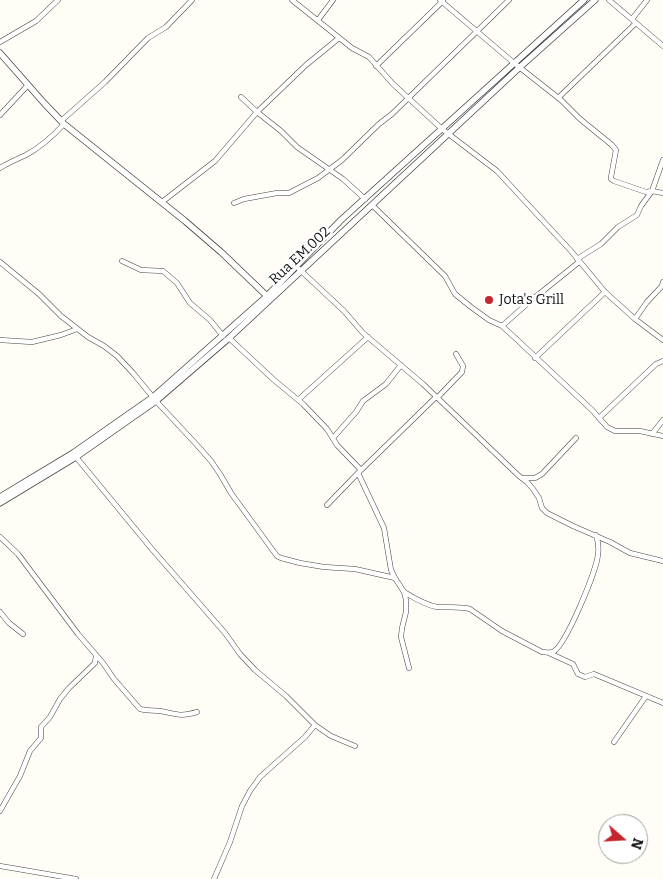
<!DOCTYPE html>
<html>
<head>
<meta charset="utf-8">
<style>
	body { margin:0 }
	#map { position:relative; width:663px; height:879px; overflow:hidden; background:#fffdf5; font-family:Bitter,serif }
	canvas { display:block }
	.north { position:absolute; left:598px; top:814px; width:50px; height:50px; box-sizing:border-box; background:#fff; border:1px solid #a0a0a0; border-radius:50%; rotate:109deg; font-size:14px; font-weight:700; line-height:20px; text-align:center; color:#111 }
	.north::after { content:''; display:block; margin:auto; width:18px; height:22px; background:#c4262e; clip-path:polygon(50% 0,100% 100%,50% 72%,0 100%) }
</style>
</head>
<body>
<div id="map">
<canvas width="663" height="879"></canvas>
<div class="north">N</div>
</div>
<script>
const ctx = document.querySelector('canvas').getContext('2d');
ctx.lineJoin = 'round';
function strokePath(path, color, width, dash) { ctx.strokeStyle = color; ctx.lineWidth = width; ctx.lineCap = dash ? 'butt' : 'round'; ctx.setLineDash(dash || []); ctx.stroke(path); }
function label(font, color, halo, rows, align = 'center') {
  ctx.font = font + ' Bitter,serif'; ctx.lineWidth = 5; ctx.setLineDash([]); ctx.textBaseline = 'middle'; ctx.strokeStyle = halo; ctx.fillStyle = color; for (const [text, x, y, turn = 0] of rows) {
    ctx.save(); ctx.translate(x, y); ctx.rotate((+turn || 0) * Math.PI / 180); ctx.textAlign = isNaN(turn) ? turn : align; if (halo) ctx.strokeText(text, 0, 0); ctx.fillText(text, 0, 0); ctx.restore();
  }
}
const minor = new Path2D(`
	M 292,0 L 352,48 L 369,57 L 393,84 L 442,129 L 497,171 L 571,251 L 605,292 L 635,319 L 663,340
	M 440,0 L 514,63 L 561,100 L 580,119 L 612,145 L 616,150 L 611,177 L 611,179 L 614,181 L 646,192 L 652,191 L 663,193
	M 609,0 L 663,46
	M 632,19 L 647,0
	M 318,20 L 333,0
	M 0,42 L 36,21 L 58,0
	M 376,66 L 443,1
	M 241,97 L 257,112 L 281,131 L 297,147 L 343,179 L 365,199
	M 558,98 L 636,23
	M 0,115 L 28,85
	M 61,121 L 105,82 L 148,38 L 166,27 L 192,0
	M 0,168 C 8,163 17,159 26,155 C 41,147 53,136 64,124
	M 162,202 L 215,161 L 257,112 L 306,65 L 339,38
	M 234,203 L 244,199 L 277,193 L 289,193 L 318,178 L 342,160 L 379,124 L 392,114 L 509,0
	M 372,205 L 445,276 L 455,294 L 471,307 L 489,320 L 502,326 L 512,335 L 592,410 L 607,427 L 615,431 L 640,431 L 663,436
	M 577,259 L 601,244 L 618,227 L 637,215 L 641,206 L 652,191 L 663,160
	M 122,261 L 141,270 L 163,271 L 177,283 L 190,303 L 210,320 L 223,336
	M 0,262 L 39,294 L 61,316 L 88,337 L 104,346 L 117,356 L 133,373 L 156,401 L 196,444 L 211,461 L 220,474 L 231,493 L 277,556 L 281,558 L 300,563 L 324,567 L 355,569 L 395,578
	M 299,269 L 344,311 L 363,333 L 423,384 L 519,476 L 527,482 L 533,489 L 539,498 L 542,508 L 547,513 L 573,526 L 610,542 L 630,553 L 663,561
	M 635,319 L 647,302 L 662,286 L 663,282
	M 502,326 L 528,303 L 579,262
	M 229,338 L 274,380 L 303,404 L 327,429 L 337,445 L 361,470
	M 0,340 L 32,342 L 61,335 L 77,329
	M 535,358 L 605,292
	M 437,398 L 462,372 L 463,366 L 456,354
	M 298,400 L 368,337
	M 599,418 L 656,364 L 663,361
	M 652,434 L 663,420
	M 333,438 L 356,412 L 363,401 L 386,384 L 401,365
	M 76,457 L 151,548 L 225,633 L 240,654 L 255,670 L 286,696 L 315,725 L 305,737 L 260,777 L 250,791 L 242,806 L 230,842 L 214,879
	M 358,473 L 384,528 L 391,570 L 395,578 L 404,592 L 406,600 L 406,612 L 402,628 L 401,637 L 409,668
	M 524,478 L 535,478 L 542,474 L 576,438
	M 327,505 L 358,473 L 436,397
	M 0,537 L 18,554 L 78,634 L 103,663 L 114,679 L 140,709 C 147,711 153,710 160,711 C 177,714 180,717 197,712
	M 404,592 C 414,598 425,605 437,607 C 448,608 460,606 470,609 L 502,631 L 542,652 C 545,652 549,653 553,652 C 566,645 597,570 598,554 C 599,548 598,541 596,535
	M 0,612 L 9,623 L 23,634
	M 549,653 L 573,664 L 578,674 L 585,677 L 594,674 L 663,703
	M 315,725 L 331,736 L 355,746
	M 614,742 L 646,696
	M 0,811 L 20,776 L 30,751 L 41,738 L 41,727 L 50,717 L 60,699 L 69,688 L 95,663 L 96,655
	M 0,866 L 76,879`);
const tertiary = new Path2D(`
	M 0,53 L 44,103 L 64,124 L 185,221 L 221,252 L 267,296
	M 0,497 L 73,453 L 153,397 L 267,296 L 341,220 L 584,0
	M 0,503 L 76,457 L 156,401 L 229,338 L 520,67 L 595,0`);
const markers = [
	[489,300,5,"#c4262e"]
];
const streetNames = [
	["Rua EM.002",300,256,-43]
];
const poiNames = [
	["Jota's Grill",499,300]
];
strokePath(minor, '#444', 5.5);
strokePath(tertiary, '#444', 7);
strokePath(minor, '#fff', 4.5);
strokePath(tertiary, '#fff', 5.5);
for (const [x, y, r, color] of markers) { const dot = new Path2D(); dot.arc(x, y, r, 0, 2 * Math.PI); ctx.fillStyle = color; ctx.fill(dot); strokePath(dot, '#fff', 2); }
label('14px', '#111', '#fff', streetNames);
label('14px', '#111', '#fff', poiNames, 'left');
</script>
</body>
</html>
